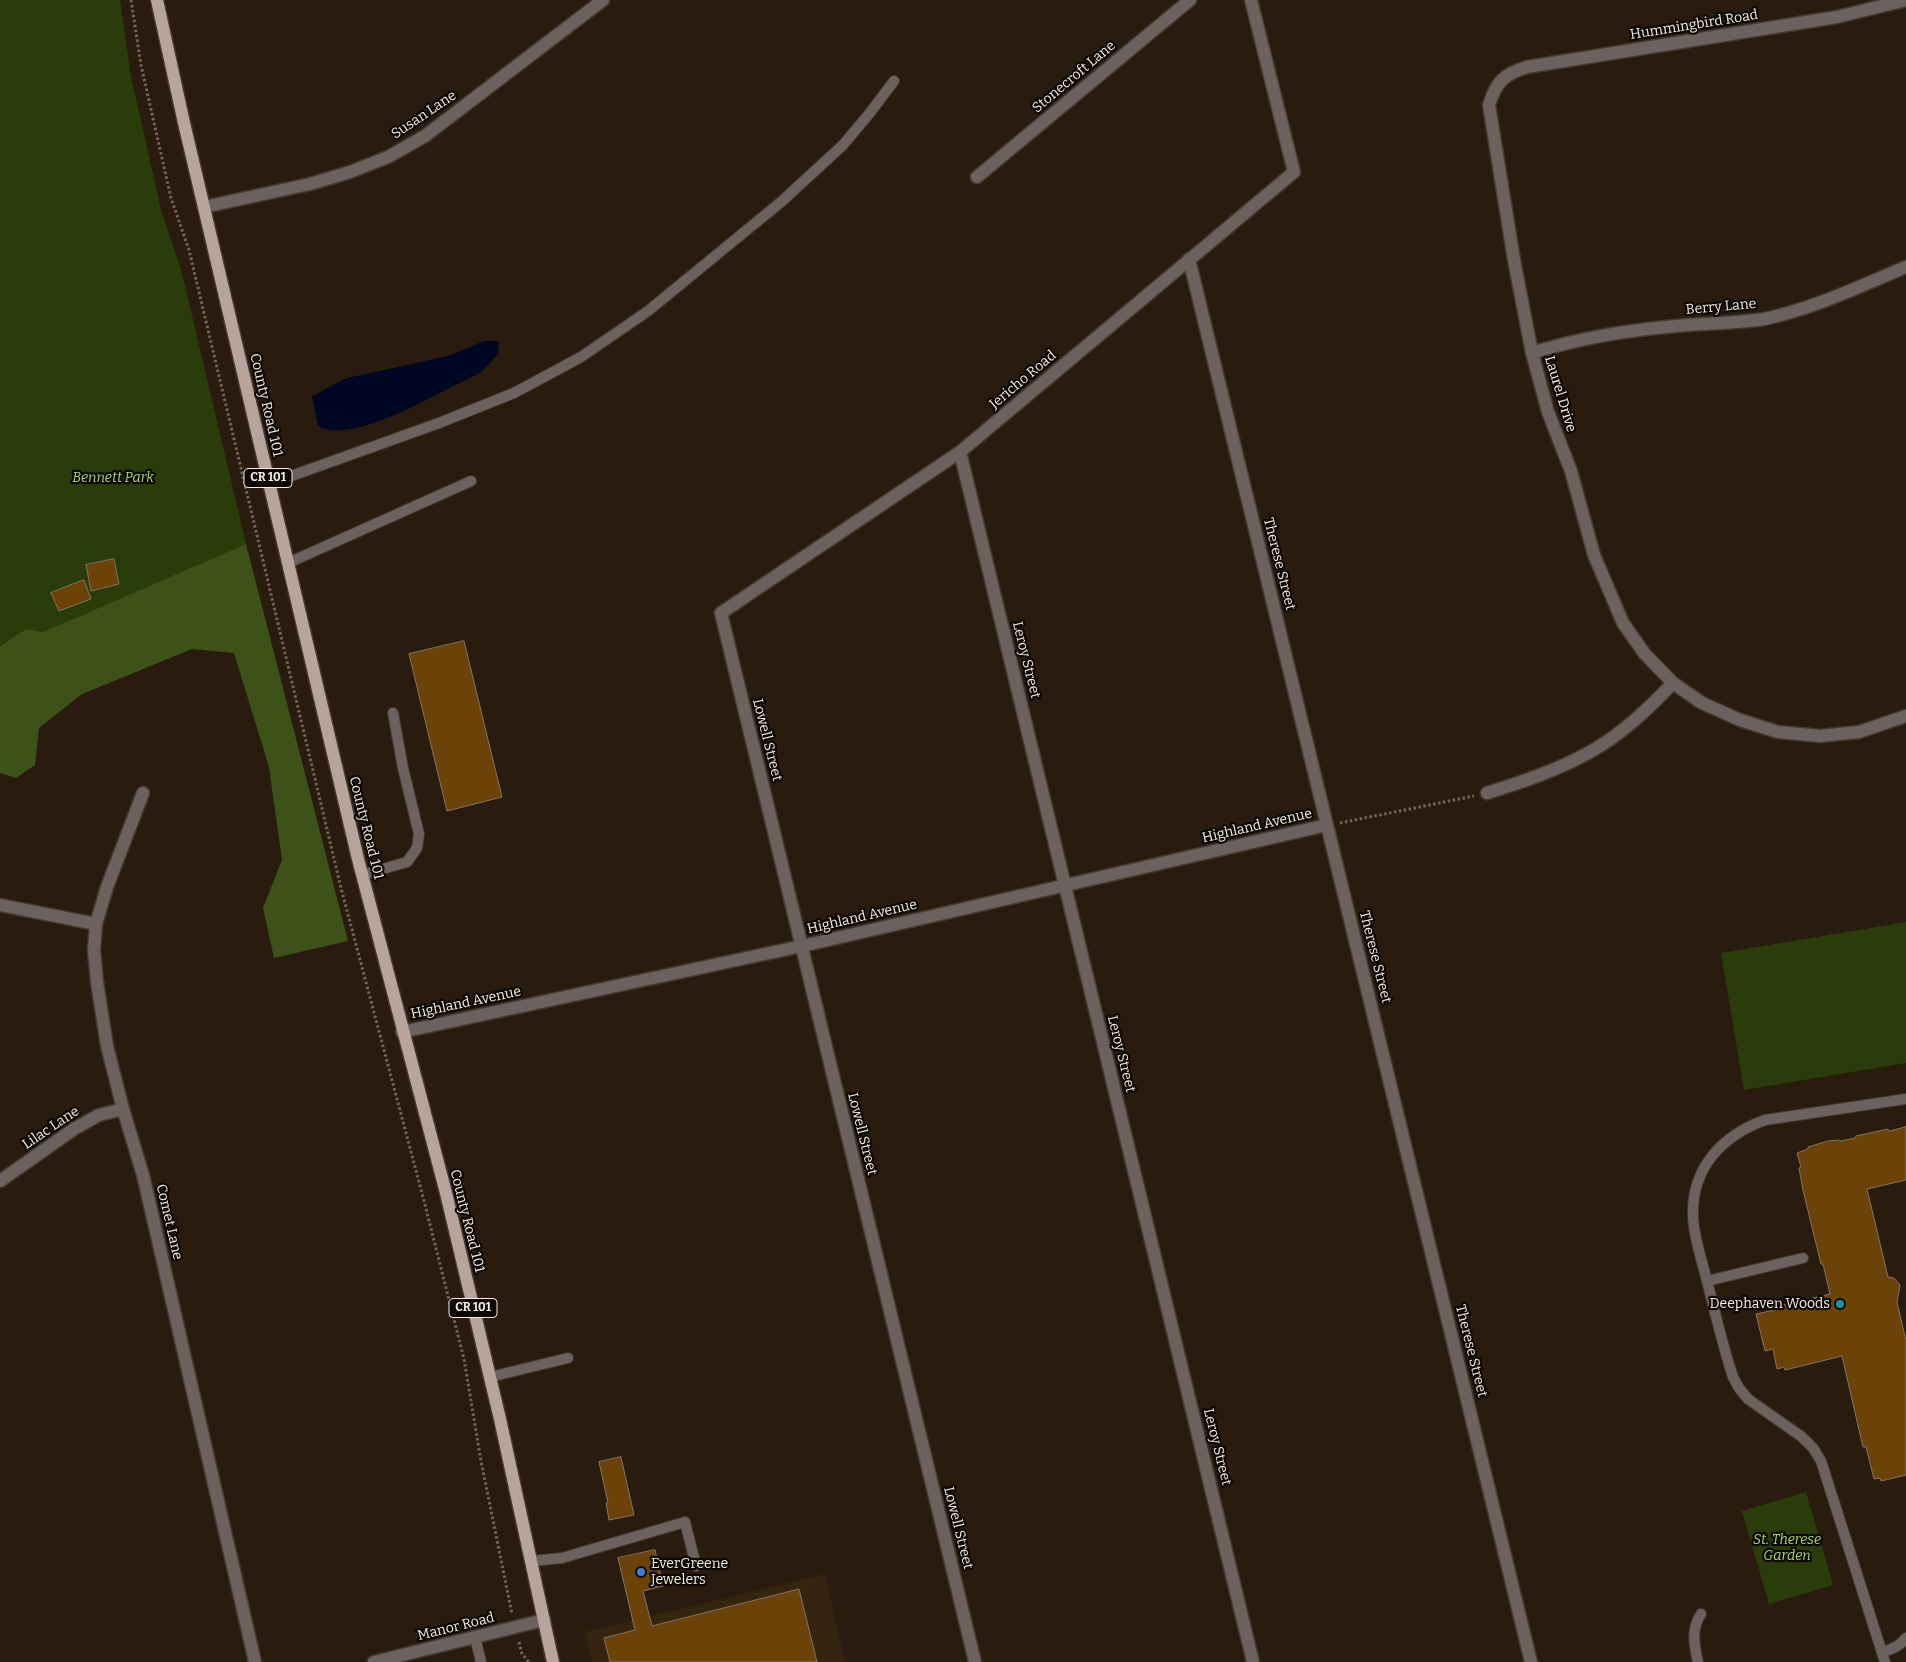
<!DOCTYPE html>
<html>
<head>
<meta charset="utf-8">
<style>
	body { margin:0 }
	canvas { display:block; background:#291c0e }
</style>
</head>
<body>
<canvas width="1906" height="1662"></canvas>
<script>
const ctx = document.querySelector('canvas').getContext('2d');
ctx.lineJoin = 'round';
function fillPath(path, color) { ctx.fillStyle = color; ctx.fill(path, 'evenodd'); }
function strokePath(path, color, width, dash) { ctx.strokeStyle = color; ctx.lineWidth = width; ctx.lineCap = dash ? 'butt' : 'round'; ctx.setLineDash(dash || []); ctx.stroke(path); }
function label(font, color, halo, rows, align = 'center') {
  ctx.font = font + ' Bitter,serif'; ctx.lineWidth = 4.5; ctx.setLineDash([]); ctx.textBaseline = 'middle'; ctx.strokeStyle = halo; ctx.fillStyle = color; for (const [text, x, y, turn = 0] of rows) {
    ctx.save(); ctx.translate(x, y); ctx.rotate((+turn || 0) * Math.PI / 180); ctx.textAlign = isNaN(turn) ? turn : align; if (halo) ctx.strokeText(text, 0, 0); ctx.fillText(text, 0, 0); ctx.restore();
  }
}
const built = new Path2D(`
	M 825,1574 L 845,1662 L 592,1662 L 585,1632 Z`);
const green = new Path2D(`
	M 0,0 L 120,0 L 131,76 L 161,210 L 181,269 L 246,544 L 43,632 L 26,629 L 0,646 Z
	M 1906,922 L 1906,1063 L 1744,1090 L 1721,953 Z
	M 1806,1492 L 1833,1585 L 1769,1604 L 1742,1511 Z`);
const forest = new Path2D(`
	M 246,544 L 348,941 L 274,958 L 263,908 L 282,860 L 269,767 L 234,653 L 192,649 L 82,694 L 39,728 L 35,765 L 16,778 L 0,773 L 0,646 L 26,629 L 43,632 Z`);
const water = new Path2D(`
	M 484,341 L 499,341 L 498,354 C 493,359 488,366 482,371 C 474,377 461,382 451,387 C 423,402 348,444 318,426 L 312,396 L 347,378 L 448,356 Z`);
const building = new Path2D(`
	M 114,559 L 119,584 L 91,591 L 86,565 Z
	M 84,580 L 91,599 L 59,611 L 51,593 Z
	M 464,641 L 502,797 L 447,811 L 409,654 Z
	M 1906,1127 L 1906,1180 L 1867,1189 L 1888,1277 L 1894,1278 L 1900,1285 L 1897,1302 L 1906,1341 L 1906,1475 L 1881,1481 L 1880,1478 L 1874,1479 L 1866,1447 L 1863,1447 L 1842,1356 L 1785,1370 L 1784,1367 L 1777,1369 L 1773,1349 L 1765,1351 L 1756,1314 L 1780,1309 L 1779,1306 L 1830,1294 L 1823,1264 L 1821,1264 L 1803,1190 L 1799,1168 L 1801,1167 L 1797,1153 L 1808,1149 L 1808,1147 L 1828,1141 L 1839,1140 L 1841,1141 L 1855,1138 L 1856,1136 L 1888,1129 L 1889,1131 Z
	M 621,1457 L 634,1515 L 609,1520 L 606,1503 L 608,1503 L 599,1462 Z
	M 655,1550 L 663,1586 L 643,1591 L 652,1626 L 799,1589 L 817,1662 L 610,1662 L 604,1638 L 635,1630 L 618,1558 Z`);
const path = new Path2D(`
	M 131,0 L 141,65 L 171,198 L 189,250 L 341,888 L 423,1197 L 464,1359 L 481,1461 L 512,1614
	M 1340,823 L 1474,796
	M 519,1642 L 522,1654 L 529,1662`);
const service = new Path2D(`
	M 269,484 L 439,423 L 514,393 L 581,357 L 648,311 L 781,202 L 843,145 L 869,114 L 894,81
	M 288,563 L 471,481
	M 362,875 L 407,862 L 417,848 L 419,834 L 403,768 L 393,713
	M 1707,1281 L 1803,1258
	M 490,1377 L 568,1358
	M 532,1561 L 562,1558 L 685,1522 L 696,1566
	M 475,1637 L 481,1662
	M 1883,1652 C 1892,1649 1900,1646 1906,1638
	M 1698,1662 C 1694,1644 1691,1629 1701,1614
	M 1885,1662 L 1821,1461 L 1813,1448 L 1802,1437 L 1748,1399 L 1739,1388 L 1733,1377 C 1723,1347 1716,1316 1708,1285 C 1703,1263 1694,1240 1693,1217 C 1691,1169 1721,1136 1765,1120 L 1906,1099`);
const minor = new Path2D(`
	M 1906,0 L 1837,17 L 1527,67 C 1504,74 1496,82 1489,105 L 1514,260 L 1532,353 L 1548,412 L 1571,471 L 1594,555 L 1623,623 L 1644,653 L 1673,683 L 1702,703 L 1740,720 L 1778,732 L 1820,736 L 1859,732 L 1906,716
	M 977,177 L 1190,0
	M 204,207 L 310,184 L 350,172 L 388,157 L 425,136 L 603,0
	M 1189,259 L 1531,1662
	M 1532,353 C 1582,337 1635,329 1688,325 C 1713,323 1738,323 1764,319 C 1813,309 1860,286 1906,267
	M 960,452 L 1253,1662
	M 143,793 L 107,887 L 96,924 L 94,950 L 97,982 L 107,1046 L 123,1109 L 143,1175 L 255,1662
	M 1487,793 C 1522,782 1558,770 1590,752 C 1622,734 1648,709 1673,683
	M 0,905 L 96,924
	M 402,1032 L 802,946 L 1327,825
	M 0,1181 L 74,1129 L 99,1115 L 123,1109
	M 374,1662 L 544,1620
	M 975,1662 L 721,613 L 960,452 L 1294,172 L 1251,0`);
const primary = new Path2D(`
	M 157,0 L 184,123 L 358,859 L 446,1193 L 500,1419 L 553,1662`);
const markers = [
	[1840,1304,5,"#0f9aa8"],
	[641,1572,5,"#3f7fe0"]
];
const shields = [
	[268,478,48],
	[473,1308,48]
];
const shieldNames = [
	["CR 101",268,478],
	["CR 101",473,1308]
];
const streetNames = [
	["Hummingbird Road",1694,25,-9],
	["Stonecroft Lane",1074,77,-40],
	["Susan Lane",424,115,-34],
	["Berry Lane",1721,307,-5],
	["Jericho Road",1023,380,-40],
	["Laurel Drive",1560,394,73],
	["County Road 101",266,405,77],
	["Therese Street",1279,564,76],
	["Leroy Street",1026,660,76],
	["Lowell Street",767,740,76],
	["Highland Avenue",1257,826,-13],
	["County Road 101",366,828,76],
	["Highland Avenue",862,917,-13],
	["Therese Street",1375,957,76],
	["Highland Avenue",466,1003,-12],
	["Leroy Street",1121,1054,76],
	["Lilac Lane",51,1128,-34],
	["Lowell Street",862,1134,76],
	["County Road 101",467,1221,76],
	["Comet Lane",169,1222,77],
	["Therese Street",1471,1351,76],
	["Leroy Street",1217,1447,76],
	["Lowell Street",958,1528,76],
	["Manor Road",456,1627,-14]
];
const parkNames = [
	["Bennett Park",113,478],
	["St. Therese",1787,1540],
	["Garden",1787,1556]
];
const poiNames = [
	["Deephaven Woods",1830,1304],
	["EverGreene",651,1564,"left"],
	["Jewelers",651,1580,"left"]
];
fillPath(built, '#35240f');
fillPath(green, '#293c09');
fillPath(forest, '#3c5218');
fillPath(water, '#000722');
fillPath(building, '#6b4207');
strokePath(building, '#837463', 1);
strokePath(service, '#46392c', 12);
strokePath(minor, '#46392c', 15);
strokePath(primary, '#46392c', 15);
strokePath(path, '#726659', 3, [2.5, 2.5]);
strokePath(service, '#6b615e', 10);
strokePath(minor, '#6b615e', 12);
strokePath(primary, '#b9a39d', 12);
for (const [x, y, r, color] of markers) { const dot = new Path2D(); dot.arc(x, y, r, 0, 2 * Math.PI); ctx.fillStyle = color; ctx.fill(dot); strokePath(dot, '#0d0804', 2); }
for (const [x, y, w] of shields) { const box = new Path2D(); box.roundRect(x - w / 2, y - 9.5, w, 19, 4); ctx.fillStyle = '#0d0804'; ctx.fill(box); strokePath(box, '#f6ede3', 1); }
label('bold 12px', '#f6ede3', null, shieldNames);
label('14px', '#f6ede3', '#0d0804', streetNames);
label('italic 14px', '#acd770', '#0d0804', parkNames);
label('14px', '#f6ede3', '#0d0804', poiNames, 'right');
</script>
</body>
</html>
